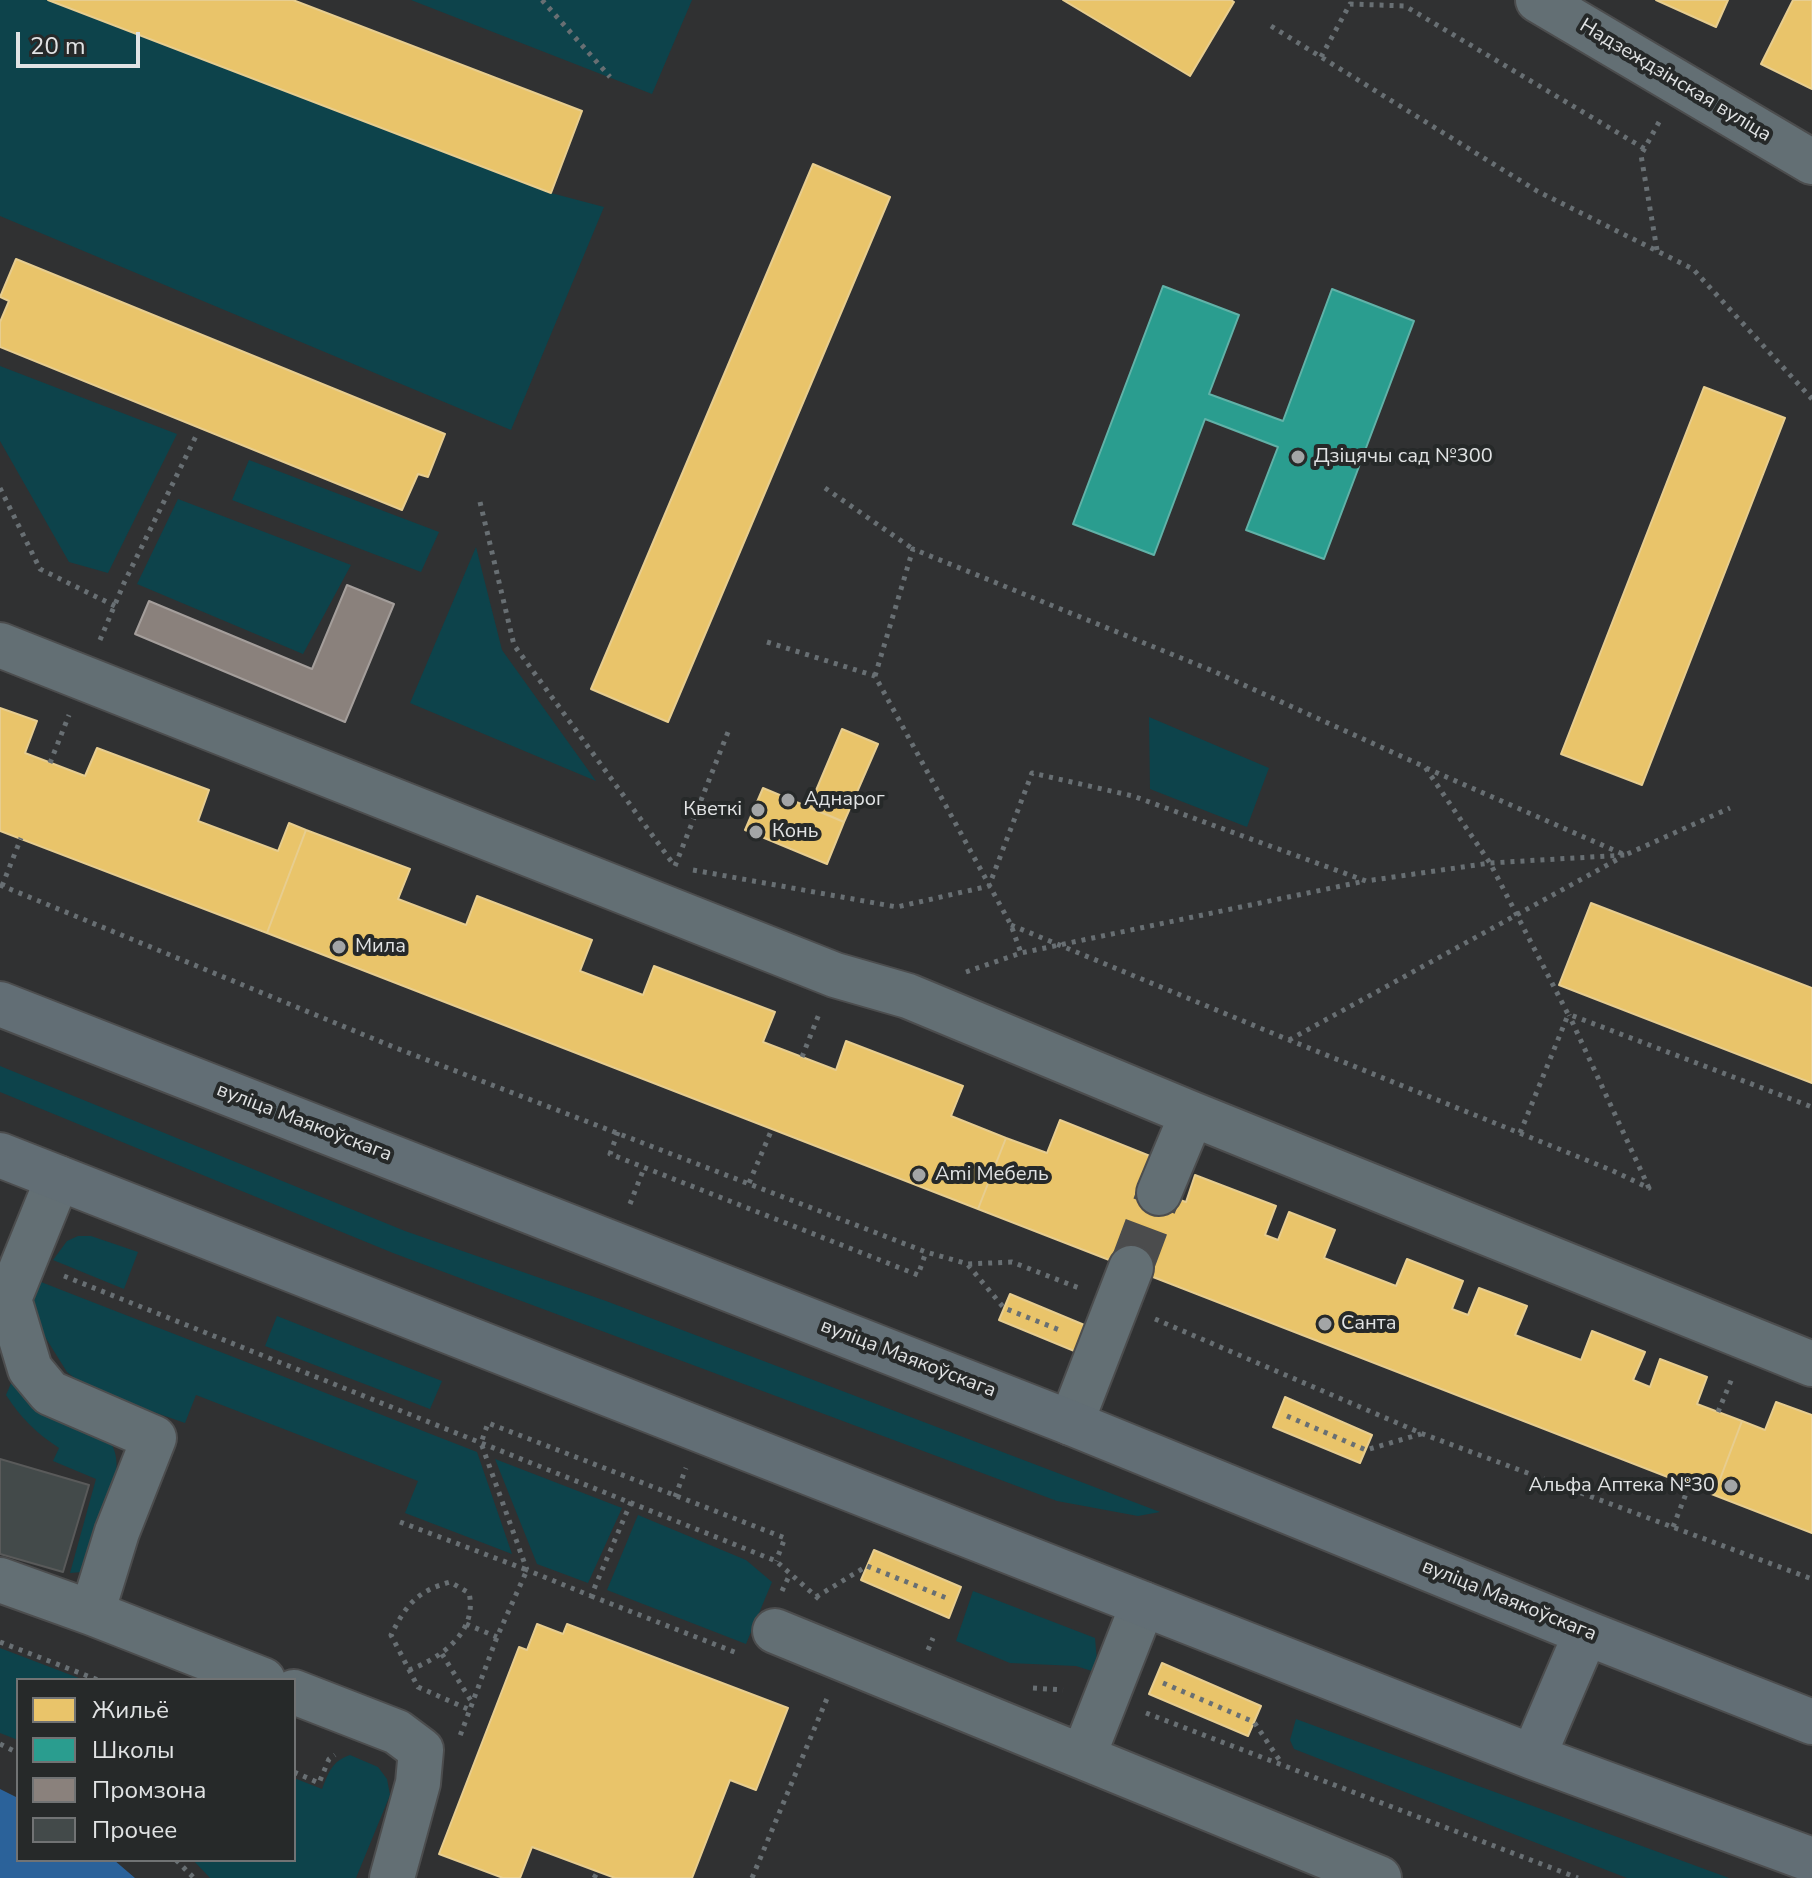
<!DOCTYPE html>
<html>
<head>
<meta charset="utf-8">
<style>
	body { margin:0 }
	#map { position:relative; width:1812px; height:1878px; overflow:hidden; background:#303132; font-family:"Nunito Sans",sans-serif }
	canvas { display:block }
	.legend { position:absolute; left:16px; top:1678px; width:280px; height:184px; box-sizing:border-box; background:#262929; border:2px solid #717374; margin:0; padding:10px 14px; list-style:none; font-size:24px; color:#e1e3e4 }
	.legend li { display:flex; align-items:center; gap:16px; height:40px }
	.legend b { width:40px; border:2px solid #717374 }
	.scale { position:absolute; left:16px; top:32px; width:124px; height:36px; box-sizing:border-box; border:4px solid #e1e3e4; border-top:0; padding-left:10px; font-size:24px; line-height:28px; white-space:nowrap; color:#e1e3e4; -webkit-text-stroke:6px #262929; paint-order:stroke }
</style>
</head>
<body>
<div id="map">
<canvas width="1812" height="1878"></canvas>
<ul class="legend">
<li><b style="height:22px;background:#e9c46a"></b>Жильё</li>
<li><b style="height:22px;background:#2a9d8f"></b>Школы</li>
<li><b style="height:22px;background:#8a817c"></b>Промзона</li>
<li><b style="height:22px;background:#434a4a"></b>Прочее</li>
</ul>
<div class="scale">20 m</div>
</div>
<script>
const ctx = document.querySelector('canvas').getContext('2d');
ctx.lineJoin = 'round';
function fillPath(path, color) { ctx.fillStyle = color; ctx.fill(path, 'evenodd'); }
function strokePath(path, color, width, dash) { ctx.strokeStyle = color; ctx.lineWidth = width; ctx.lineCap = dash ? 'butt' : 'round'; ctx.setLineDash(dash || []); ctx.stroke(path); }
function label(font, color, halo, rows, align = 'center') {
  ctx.font = font + ' "Nunito Sans",sans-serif'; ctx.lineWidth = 8; ctx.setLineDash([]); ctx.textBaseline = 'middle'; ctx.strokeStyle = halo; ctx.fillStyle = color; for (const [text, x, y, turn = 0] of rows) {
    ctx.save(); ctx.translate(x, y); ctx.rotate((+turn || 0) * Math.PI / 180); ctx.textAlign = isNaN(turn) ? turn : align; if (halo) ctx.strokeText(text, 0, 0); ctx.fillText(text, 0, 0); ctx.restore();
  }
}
const green = new Path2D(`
	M 0,0 L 48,0 L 551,193 L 604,207 L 511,430 L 0,216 Z
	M 411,0 L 692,0 L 652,94 Z
	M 0,366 L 177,434 L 108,573 L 69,562 L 0,441 Z
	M 249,460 L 439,532 L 421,572 L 232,500 Z
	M 178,499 L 351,565 L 303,654 L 137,584 Z
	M 476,547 L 502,650 L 596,781 L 410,703 Z
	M 1149,717 L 1269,768 L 1247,827 L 1150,789 Z
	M 0,1066 L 405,1231 L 606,1301 L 1160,1512 L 1138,1516 L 1057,1501 L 393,1253 L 0,1092 Z
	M 78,1236 L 91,1236 L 138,1252 L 124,1289 L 53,1260 L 67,1241 Z
	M 41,1282 L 477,1452 L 512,1554 L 405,1513 L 418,1481 L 196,1395 L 185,1423 L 99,1393 L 82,1384 L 67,1372 L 42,1332 L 35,1312 L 33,1302 Z
	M 277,1316 L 442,1381 L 430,1409 L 265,1346 Z
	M 12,1381 C 26,1401 45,1411 67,1420 C 79,1425 97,1430 106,1438 C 136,1463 94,1542 82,1572 L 70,1573 L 96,1479 L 53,1461 L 59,1448 C 36,1433 21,1418 6,1395 Z
	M 495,1459 L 622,1508 L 588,1583 L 537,1564 Z
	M 638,1515 L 746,1560 L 772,1582 L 746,1644 L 607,1590 Z
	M 973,1591 L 1095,1638 L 1098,1673 L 1076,1666 L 1010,1663 L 956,1641 Z
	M 0,1648 L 84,1680 L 18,1680 L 18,1740 L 0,1733 Z
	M 1296,1719 L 1729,1878 L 1627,1878 L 1294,1749 L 1290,1740 Z
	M 350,1755 L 378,1767 L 387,1779 L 390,1795 L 356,1878 L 210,1878 L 193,1860 L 294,1860 L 294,1778 L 322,1789 C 329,1772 332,1761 350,1755 Z`);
const water = new Path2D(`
	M 0,1789 L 18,1798 L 18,1860 L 114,1860 L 135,1878 L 0,1878 Z`);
const homes = new Path2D(`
	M 48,0 L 293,0 L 582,111 L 551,193 Z
	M 1063,0 L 1231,0 L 1234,2 L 1190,76 Z
	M 1656,0 L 1728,0 L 1716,27 Z
	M 1793,0 L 1812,0 L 1812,89 L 1761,64 Z
	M 813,164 L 890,197 L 668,722 L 591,689 Z
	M 16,259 L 445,434 L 428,477 L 418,474 L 402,510 L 0,347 L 0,322 L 9,301 L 0,297 Z
	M 1704,387 L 1785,418 L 1642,785 L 1561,754 Z
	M 0,708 L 37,721 L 25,753 L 85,776 L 97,748 L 209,790 L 198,821 L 278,851 L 289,823 L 306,830 L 267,933 L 0,831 Z
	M 842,729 L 878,744 L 844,822 L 809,807 Z
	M 763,788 L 844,822 L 827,864 L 745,830 Z
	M 306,830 L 410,869 L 398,899 L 466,925 L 477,896 L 592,940 L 580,971 L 643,995 L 654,966 L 775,1012 L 763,1042 L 836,1070 L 846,1041 L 963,1086 L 951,1116 L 1006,1138 L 978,1209 L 267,933 Z
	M 1591,903 L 1812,988 L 1812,1083 L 1559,985 Z
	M 1060,1120 L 1150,1156 L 1139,1184 L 1159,1193 L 1186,1202 L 1195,1175 L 1276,1206 L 1265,1235 L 1278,1240 L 1289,1212 L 1335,1230 L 1324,1258 L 1396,1286 L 1407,1259 L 1463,1281 L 1452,1309 L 1468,1315 L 1479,1288 L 1527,1306 L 1515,1335 L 1581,1360 L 1592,1331 L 1645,1352 L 1633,1380 L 1650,1387 L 1660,1359 L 1707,1377 L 1697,1404 L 1742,1421 L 1714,1495 L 978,1209 L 1006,1138 L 1047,1153 Z
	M 1010,1294 L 1094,1329 L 1084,1355 L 999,1320 Z
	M 1285,1397 L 1372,1435 L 1360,1463 L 1273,1427 Z
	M 1776,1402 L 1812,1415 L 1812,1533 L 1714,1495 L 1742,1421 L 1765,1430 Z
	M 874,1550 L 961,1587 L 949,1618 L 861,1580 Z
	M 537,1624 L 563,1634 L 567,1624 L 788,1708 L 756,1790 L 730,1780 L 692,1878 L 615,1878 L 532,1847 L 520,1878 L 503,1878 L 439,1854 L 519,1647 L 527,1650 Z
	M 1162,1663 L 1261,1706 L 1248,1736 L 1149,1694 Z`);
const schools = new Path2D(`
	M 1163,286 L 1239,315 L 1209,394 L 1283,421 L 1332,289 L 1414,321 L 1324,559 L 1246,530 L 1278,447 L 1205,419 L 1154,555 L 1073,524 Z`);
const industry = new Path2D(`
	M 347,585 L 394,604 L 345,722 L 135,634 L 149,601 L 312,669 Z`);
const building = new Path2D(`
	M 0,1459 L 89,1485 L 63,1572 L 0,1554 Z`);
const minorTunnel = new Path2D(`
	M 1131,1268 L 1159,1193`);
const path = new Path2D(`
	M 542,0 L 610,77
	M 1271,26 L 1537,191 L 1693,269 L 1812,399
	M 1321,57 L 1350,4 L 1405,6 L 1645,149
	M 1657,250 L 1641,155 L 1659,122
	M 0,488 L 40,569 L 115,606
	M 825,488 L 913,549
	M 480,502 L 514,645 L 674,865
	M 100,640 L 124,583 L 197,434
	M 767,642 L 875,676 L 1011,925 L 1021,953
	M 875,676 L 913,549 L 1213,671 L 1425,767 L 1490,863 L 1568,1014 L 1812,1107
	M 50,763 L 69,715
	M 1426,768 L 1625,855 L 1730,808
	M 675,866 L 730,727
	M 693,870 L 897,907 L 989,886 L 1032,773 L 1133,796 L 1366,881 L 1490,863 L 1625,855
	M 0,885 L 396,1048 L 926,1252 L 968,1264 L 1012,1262 L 1079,1288
	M 2,886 L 21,838
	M 1011,925 L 1289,1040 L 1611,1170 L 1649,1188 L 1569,1015
	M 966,972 L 1021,953 L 1365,881
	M 1289,1040 L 1620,858
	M 802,1057 L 819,1014
	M 618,1132 L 610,1154 L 918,1275 L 926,1252
	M 1520,1133 L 1568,1015
	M 749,1183 L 772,1129
	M 630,1204 L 644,1168
	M 968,1265 L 1004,1308 L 1062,1331
	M 64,1276 L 776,1561 L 820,1600
	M 1155,1319 L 1423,1434 L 1812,1579
	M 1718,1412 L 1733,1376
	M 1287,1416 L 1366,1450 L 1421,1434
	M 675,1497 L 686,1468
	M 631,1502 L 591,1596 L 527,1570 L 481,1443 L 488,1423 L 785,1538 L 776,1561
	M 400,1522 L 527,1570 L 497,1637 L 460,1736
	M 1673,1527 L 1689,1486
	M 782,1591 L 790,1574
	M 591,1596 L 737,1653
	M 816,1597 L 867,1566 L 949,1599
	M 466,1624 L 497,1637
	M 0,1642 L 98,1680
	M 928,1650 L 933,1638
	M 442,1654 L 473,1704
	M 409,1670 C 441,1658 478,1632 469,1593 L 450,1582 C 417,1591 406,1605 391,1635 L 418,1687 L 470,1710
	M 1163,1683 L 1254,1722 L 1282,1764
	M 1033,1688 L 1063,1690
	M 1146,1713 L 1578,1878
	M 0,1744 L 18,1753
	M 294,1772 L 319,1783 L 329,1759 L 335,1755
	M 176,1860 L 194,1878
	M 594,1878 L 598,1871
	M 752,1878 L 828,1696`);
const minor = new Path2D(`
	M 1538,0 L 1812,162
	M 0,645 L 835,975 L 908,996 L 1192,1114 L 1812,1364
	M 1159,1193 L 1192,1114
	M 1071,1423 L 1131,1268
	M 0,1580 L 92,1613 L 117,1532 L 154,1438 L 50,1393 L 30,1369 L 9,1299 L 58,1178
	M 92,1613 L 263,1680
	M 775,1631 L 1083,1757 L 1143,1604
	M 294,1692 L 397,1732 L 421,1750 L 418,1783 L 392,1878
	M 1083,1757 L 1379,1878`);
const major = new Path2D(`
	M 0,1004 L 1071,1423 L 1586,1633 L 1812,1722
	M 0,1155 L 1533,1757 L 1812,1860
	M 1533,1757 L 1586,1633`);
const markers = [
	[1298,457,8,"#a3a5a6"],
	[788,800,8,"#a3a5a6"],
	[758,810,8,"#a3a5a6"],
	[756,832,8,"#a3a5a6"],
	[339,947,8,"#a3a5a6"],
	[919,1175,8,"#a3a5a6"],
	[1325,1324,8,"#a3a5a6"],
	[1731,1486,8,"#a3a5a6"]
];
const streetNames = [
	["Надзеждзінская вуліца",1675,81,31],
	["вуліца Маякоўскага",304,1123,21],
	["вуліца Маякоўскага",908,1359,21],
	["вуліца Маякоўскага",1509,1601,22]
];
const poiNames = [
	["Дзіцячы сад №300",1314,457],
	["Аднарог",804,800],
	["Кветкі",742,810,"right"],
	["Конь",772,832],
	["Мила",355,947],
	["Ami Мебель",935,1175],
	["Санта",1341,1324],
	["Альфа Аптека №30",1715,1486,"right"]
];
fillPath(green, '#0d434b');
fillPath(water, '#2b629a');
fillPath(homes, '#e9c46a');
strokePath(homes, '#e7cd8f', 2);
fillPath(schools, '#2a9d8f');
strokePath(schools, '#61b2a8', 2);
fillPath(industry, '#8a817c');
strokePath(industry, '#a49e9b', 2);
fillPath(building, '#434a4a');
strokePath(building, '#595a5a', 2);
strokePath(minorTunnel, '#4b4c4d', 44, [44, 22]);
strokePath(minor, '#4c4d4e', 48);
strokePath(major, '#4c4d4e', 48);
strokePath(path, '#686f73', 5, [4, 6]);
strokePath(minor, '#636f74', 44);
strokePath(major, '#626e75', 44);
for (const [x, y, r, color] of markers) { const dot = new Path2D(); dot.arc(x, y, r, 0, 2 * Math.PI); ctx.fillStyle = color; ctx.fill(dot); strokePath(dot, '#262929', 3); }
label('20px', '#e1e3e4', '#262929', streetNames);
label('20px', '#e1e3e4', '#262929', poiNames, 'left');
</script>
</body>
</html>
